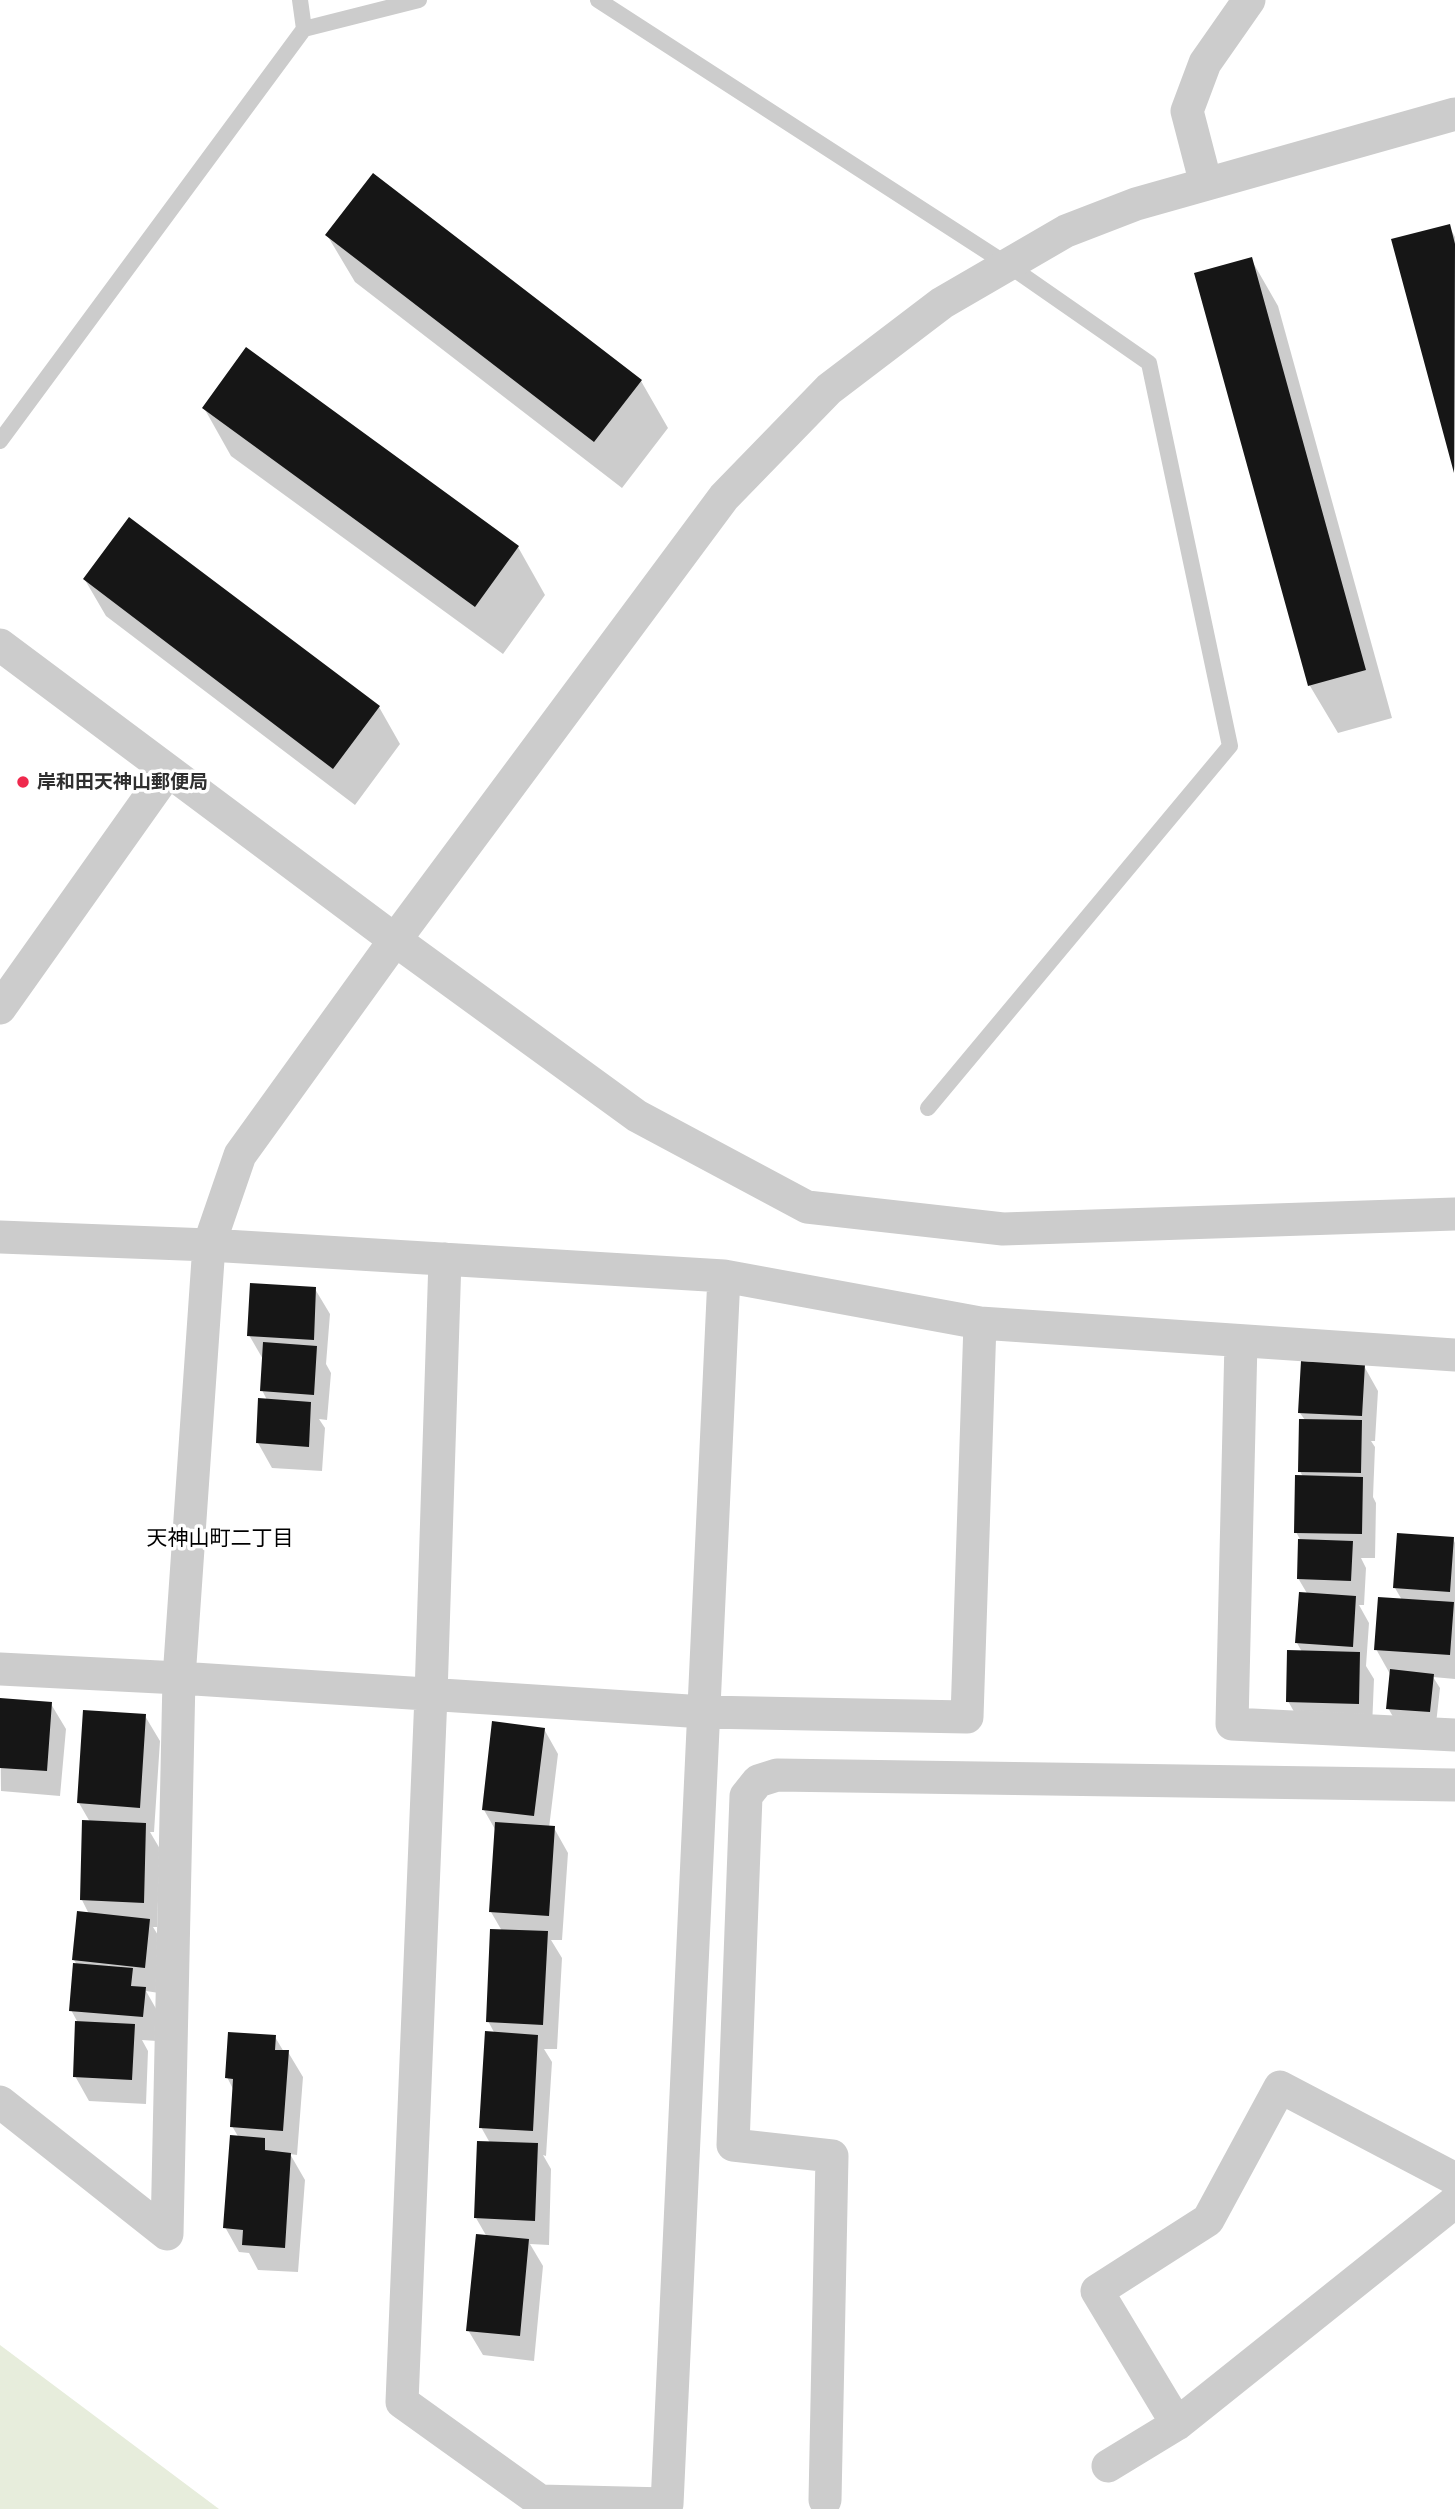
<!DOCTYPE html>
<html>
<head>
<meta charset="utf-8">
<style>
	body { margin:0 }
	canvas { display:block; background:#fff }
</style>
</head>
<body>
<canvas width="1455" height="2509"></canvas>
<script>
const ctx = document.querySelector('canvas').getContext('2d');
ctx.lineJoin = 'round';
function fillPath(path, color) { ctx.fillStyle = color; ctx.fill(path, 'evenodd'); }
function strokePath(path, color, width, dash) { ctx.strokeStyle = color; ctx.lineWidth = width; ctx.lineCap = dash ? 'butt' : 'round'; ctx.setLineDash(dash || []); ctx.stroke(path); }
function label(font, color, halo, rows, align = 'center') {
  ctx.font = font + ' "Exo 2","Noto Sans JP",sans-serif'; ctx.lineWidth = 7; ctx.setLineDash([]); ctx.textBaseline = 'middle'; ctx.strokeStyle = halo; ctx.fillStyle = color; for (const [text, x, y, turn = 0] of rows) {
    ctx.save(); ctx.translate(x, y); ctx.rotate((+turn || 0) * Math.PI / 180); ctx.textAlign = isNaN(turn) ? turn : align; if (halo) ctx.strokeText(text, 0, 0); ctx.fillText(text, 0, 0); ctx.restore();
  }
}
const green = new Path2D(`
	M 0,2345 L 219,2509 L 0,2509 Z`);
const shadow = new Path2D(`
	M 1449,226 L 1455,237 L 1455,470 L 1393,240 Z
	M 327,235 L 641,381 L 668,428 L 622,488 L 355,282 Z
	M 1251,259 L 1278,306 L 1392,718 L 1338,733 L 1310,686 L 1196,274 Z
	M 204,408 L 518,547 L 545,595 L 503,654 L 231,456 Z
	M 85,580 L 379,707 L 400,744 L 355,805 L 106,616 Z
	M 315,1289 L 330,1314 L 326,1364 L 331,1373 L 327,1420 L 319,1419 L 325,1428 L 322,1471 L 272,1468 L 258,1443 L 267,1400 L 262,1390 L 264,1361 L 249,1335 Z
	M 1364,1366 L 1378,1391 L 1375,1441 L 1371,1441 L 1375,1447 L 1373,1497 L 1376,1503 L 1375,1558 L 1361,1558 L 1366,1568 L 1364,1605 L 1359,1605 L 1369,1623 L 1366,1666 L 1374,1679 L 1372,1728 L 1302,1726 L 1288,1701 L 1302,1652 L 1297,1643 L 1308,1595 L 1298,1578 L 1301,1541 L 1296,1532 L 1303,1477 L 1300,1471 L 1305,1420 L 1300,1413 Z
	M 1453,1539 L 1455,1543 L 1455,1679 L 1433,1677 L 1440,1688 L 1436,1724 L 1395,1720 L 1388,1708 L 1390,1674 L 1376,1649 L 1402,1600 L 1395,1588 Z
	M 0,1700 L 51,1704 L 66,1729 L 60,1796 L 1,1791 Z
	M 145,1716 L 160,1741 L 154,1832 L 150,1832 L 160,1849 L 157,1927 L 153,1927 L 164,1945 L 159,1993 L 146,1991 L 159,2014 L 157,2041 L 142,2040 L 148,2051 L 146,2104 L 89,2101 L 75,2076 L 77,2021 L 71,2010 L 77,1965 L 74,1960 L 89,1914 L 82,1900 L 90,1822 L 79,1803 Z
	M 544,1729 L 558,1754 L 549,1828 L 554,1828 L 568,1853 L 562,1940 L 551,1940 L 562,1958 L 557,2049 L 544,2049 L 552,2062 L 546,2156 L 543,2155 L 551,2169 L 549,2245 L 530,2244 L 543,2266 L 534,2361 L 483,2355 L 468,2330 L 487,2237 L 476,2218 L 490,2143 L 481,2127 L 495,2034 L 488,2021 L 502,1931 L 491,1912 L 496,1831 L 484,1810 Z
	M 275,2037 L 284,2052 L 288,2052 L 303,2077 L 297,2155 L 290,2154 L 305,2180 L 298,2272 L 258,2270 L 249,2253 L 239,2252 L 225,2227 L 239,2138 L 232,2126 L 234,2091 L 227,2077 Z`);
const building = new Path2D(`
	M 373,173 L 642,380 L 594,442 L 325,235 Z
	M 1450,224 L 1455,244 L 1454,473 L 1391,239 Z
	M 1252,257 L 1366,670 L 1308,686 L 1194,273 Z
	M 246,347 L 519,546 L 475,607 L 202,408 Z
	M 129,517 L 380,706 L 333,769 L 83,579 Z
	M 250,1283 L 316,1287 L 314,1340 L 247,1336 Z
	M 263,1342 L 317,1346 L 314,1395 L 260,1391 Z
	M 1301,1361 L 1365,1364 L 1362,1416 L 1298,1413 Z
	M 258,1398 L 311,1402 L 309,1447 L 256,1443 Z
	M 1299,1419 L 1362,1420 L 1361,1473 L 1298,1472 Z
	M 1295,1475 L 1363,1477 L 1362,1534 L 1294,1533 Z
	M 1397,1533 L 1454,1537 L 1450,1592 L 1393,1588 Z
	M 1298,1539 L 1353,1541 L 1351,1581 L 1297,1579 Z
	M 1299,1592 L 1356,1596 L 1353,1647 L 1295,1643 Z
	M 1378,1597 L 1454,1602 L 1450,1655 L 1374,1650 Z
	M 1287,1650 L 1360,1652 L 1359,1704 L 1286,1702 Z
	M 1390,1669 L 1434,1674 L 1430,1712 L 1386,1709 Z
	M 0,1698 L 52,1702 L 47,1771 L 0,1768 Z
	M 83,1710 L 146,1714 L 140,1808 L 77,1803 Z
	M 492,1721 L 545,1728 L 534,1816 L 482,1810 Z
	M 82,1820 L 146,1823 L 144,1903 L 80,1900 Z
	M 495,1822 L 555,1826 L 549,1916 L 489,1912 Z
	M 77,1911 L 150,1919 L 145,1968 L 72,1960 Z
	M 490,1929 L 548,1931 L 543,2025 L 486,2022 Z
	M 73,1963 L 133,1968 L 131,1986 L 146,1987 L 143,2017 L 69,2011 Z
	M 75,2021 L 135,2024 L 132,2080 L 73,2077 Z
	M 485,2031 L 538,2035 L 533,2131 L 479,2128 Z
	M 228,2032 L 276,2035 L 275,2050 L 289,2050 L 283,2131 L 230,2127 L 233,2079 L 225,2078 Z
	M 230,2135 L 265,2138 L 265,2150 L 291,2153 L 285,2248 L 242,2245 L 243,2230 L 223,2228 Z
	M 477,2141 L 538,2143 L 535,2221 L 474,2218 Z
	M 476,2234 L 529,2239 L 520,2336 L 466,2331 Z`);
const service = new Path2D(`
	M 598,0 L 1008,265 L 1149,363 L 1230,746 L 928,1108
	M 304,29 L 419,0
	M 0,441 L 304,29 L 300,0`);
const minor = new Path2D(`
	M 1206,184 L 1187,111 L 1205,63 L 1249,0
	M 0,645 L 395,940 L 637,1116 L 807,1207 L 1003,1229 L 1455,1214
	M 0,1008 L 168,771
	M 0,1237 L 209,1245 L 724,1276 L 980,1323 L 1455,1355
	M 445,1259 L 431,1695 L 402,2402 L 540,2501 L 667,2504 L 724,1276
	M 1241,1341 L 1232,1724 L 1455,1735
	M 0,1669 L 179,1678 L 704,1712 L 967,1717 L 980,1323
	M 0,2102 L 167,2234
	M 167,2234 L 179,1678 L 209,1245 L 240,1155 L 395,940 L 724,497 L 829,389 L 942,303 L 1066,231 L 1136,204 L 1455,114
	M 1177,2424 L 1097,2291 L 1208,2220 L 1280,2087 L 1455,2179
	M 1108,2466 L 1177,2424 L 1455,2202
	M 825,2500 L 832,2156 L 733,2145 L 746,1796 L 758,1781 L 777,1775 L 1455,1785`);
const markers = [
	[23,782,7,"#ef294d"]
];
const poiNames = [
	["岸和田天神山郵便局",37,782]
];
const neighbourhoodNames = [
	["天神山町二丁目",220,1538]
];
fillPath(green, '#e7eddc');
fillPath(shadow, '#0003');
fillPath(building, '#161616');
strokePath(service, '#ccc', 16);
strokePath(minor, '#ccc', 33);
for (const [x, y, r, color] of markers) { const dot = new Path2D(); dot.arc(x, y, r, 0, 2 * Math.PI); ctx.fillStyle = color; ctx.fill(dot); strokePath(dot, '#fff', 2.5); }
label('bold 19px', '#2f2f2f', '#fff', poiNames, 'left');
label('21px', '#000', '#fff', neighbourhoodNames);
</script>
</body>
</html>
